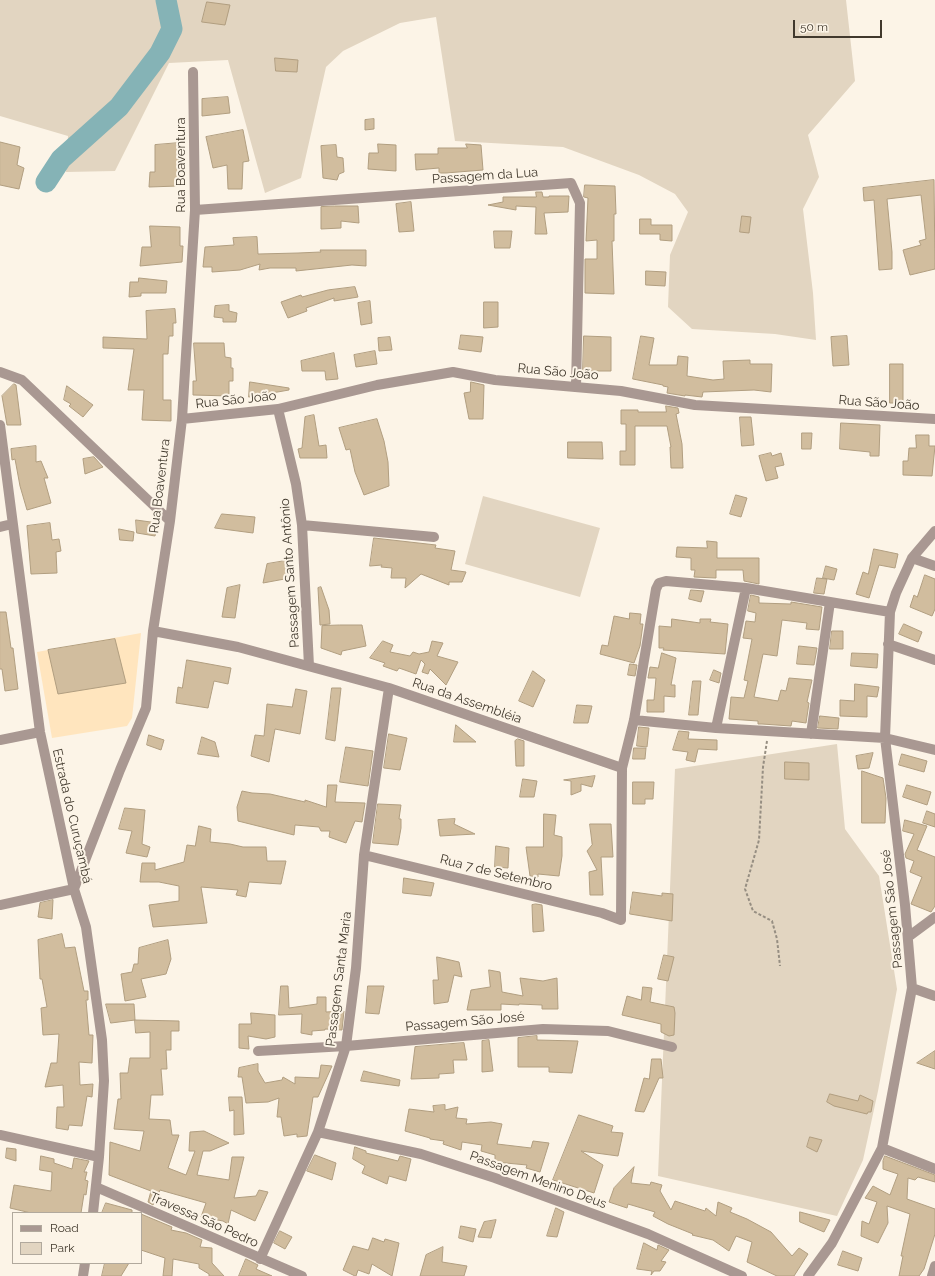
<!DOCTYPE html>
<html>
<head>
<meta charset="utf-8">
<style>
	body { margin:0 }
	#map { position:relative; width:935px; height:1276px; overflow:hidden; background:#fcf4e7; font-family:Raleway,sans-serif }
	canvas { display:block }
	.legend { position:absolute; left:12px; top:1212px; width:130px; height:52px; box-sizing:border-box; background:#fcf4e7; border:1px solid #b1a99d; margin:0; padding:5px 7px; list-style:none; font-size:12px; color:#41392d }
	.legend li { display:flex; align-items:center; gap:8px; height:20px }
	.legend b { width:20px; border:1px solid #b1a99d }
	.scale { position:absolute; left:793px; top:20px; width:89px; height:18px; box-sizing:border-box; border:2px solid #41392d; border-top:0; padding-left:5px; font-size:12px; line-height:14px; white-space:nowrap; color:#41392d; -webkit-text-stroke:3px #fcf4e7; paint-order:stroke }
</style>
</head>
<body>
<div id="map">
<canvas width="935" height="1276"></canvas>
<ul class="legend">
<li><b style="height:5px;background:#a99892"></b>Road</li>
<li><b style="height:11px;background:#e2d5c1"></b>Park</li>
</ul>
<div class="scale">50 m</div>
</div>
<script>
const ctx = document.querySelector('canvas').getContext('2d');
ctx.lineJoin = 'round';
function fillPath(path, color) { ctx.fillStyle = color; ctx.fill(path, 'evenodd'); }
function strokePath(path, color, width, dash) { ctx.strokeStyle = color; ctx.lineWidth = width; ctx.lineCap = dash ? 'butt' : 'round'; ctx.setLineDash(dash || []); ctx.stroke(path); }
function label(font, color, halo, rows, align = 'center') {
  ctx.font = font + ' Raleway,sans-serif'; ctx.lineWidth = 4; ctx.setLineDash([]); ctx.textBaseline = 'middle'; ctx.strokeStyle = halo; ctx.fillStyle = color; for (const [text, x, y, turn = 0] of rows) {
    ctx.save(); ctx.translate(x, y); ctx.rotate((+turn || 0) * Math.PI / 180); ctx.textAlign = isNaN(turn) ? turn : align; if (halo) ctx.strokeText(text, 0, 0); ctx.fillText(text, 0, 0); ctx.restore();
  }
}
const built = new Path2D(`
	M 141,633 L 132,718 L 127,726 L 52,738 L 37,652 Z`);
const green = new Path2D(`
	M 0,0 L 846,0 L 855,81 L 808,135 L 819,177 L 803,209 L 813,293 L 816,340 L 775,334 L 692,329 L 668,307 L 670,255 L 688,212 L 675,194 L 639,175 L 563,147 L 455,141 L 436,17 L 400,23 L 343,51 L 326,67 L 301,178 L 265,193 L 228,60 L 169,63 L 115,171 L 66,172 L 68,136 L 0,116 Z
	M 483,496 L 600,528 L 580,597 L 465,564 Z
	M 837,744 L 845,829 L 879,876 L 897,989 L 878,1091 L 863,1160 L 837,1216 L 658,1176 L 675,769 Z`);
const river = new Path2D(`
	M 46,182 L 61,159 L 119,107 L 160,53 L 172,29 L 166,0`);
const building = new Path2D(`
	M 207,2 L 230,5 L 225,25 L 202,22 Z
	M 275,58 L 298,60 L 297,72 L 276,71 Z
	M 228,97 L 230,113 L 202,116 L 202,99 Z
	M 374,119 L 374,129 L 365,130 L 365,120 Z
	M 243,130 L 249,161 L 243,162 L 242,189 L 228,189 L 227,165 L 213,168 L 206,137 Z
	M 0,142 L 20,147 L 17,165 L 24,168 L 19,189 L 0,185 Z
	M 179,143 L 181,157 L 178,186 L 149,187 L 150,172 L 155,172 L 155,145 Z
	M 378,144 L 396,145 L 396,171 L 368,169 L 369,153 L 378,153 Z
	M 466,144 L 481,145 L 483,170 L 446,173 L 439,173 L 439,168 L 416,170 L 415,154 L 438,154 L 438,148 L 467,148 Z
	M 336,145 L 337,157 L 343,158 L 344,172 L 339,174 L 337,180 L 323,178 L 321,146 Z
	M 934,180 L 935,269 L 910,275 L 903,250 L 921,245 L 919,241 L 926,239 L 921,195 L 887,199 L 892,252 L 892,269 L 879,270 L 874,200 L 864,201 L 863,188 Z
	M 585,185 L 615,186 L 616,214 L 614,214 L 614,241 L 612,241 L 614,294 L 585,293 L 585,259 L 597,259 L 597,240 L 586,241 L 588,198 L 584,197 Z
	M 536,192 L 542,192 L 543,197 L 549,197 L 549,196 L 569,196 L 568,212 L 544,213 L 547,234 L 535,234 L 536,207 L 516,206 L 516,210 L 488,205 L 503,202 L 503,197 L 536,197 Z
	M 411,202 L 414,231 L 399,232 L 396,204 Z
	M 335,206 L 358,206 L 359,223 L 341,221 L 341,228 L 321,229 L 321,207 Z
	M 742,216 L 751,217 L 749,233 L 740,232 Z
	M 640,219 L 651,219 L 651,225 L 672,225 L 672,241 L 660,240 L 660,234 L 640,234 Z
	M 150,226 L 180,227 L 180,246 L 183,246 L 182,262 L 140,266 L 142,247 L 151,247 Z
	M 494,231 L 512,231 L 510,248 L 495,248 Z
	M 257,237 L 258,254 L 298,253 L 321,252 L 320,250 L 366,250 L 366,266 L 352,265 L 296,271 L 296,268 L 270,268 L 259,270 L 260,264 L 240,270 L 212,272 L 212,267 L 203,267 L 205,247 L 234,245 L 233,238 Z
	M 646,271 L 666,272 L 665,286 L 646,285 Z
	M 139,278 L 167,281 L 166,293 L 141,293 L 141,296 L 129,297 L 130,282 L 138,282 Z
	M 355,287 L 358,297 L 334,301 L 334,298 L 306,308 L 307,311 L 288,318 L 281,302 L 301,295 L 302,297 L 328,290 Z
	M 370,301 L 372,323 L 361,325 L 358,303 Z
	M 484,302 L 498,302 L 498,327 L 484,328 Z
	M 229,305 L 229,311 L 237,313 L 236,322 L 223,322 L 223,318 L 214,317 L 215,306 Z
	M 175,309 L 176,323 L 173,323 L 173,336 L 169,336 L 168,354 L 163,354 L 163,400 L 171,400 L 171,421 L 142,420 L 144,390 L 128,390 L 134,349 L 103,348 L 103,337 L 147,339 L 146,311 Z
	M 461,335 L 483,337 L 481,352 L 459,349 Z
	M 584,336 L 611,337 L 611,371 L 583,371 Z
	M 641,336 L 654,338 L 649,365 L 677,365 L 678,356 L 688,357 L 687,376 L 713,380 L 724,379 L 723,361 L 750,360 L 750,364 L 772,364 L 771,392 L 754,390 L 703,392 L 702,397 L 685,395 L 685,396 L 667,393 L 668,387 L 663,386 L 663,385 L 633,379 Z
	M 847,336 L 849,365 L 833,366 L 831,337 Z
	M 390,337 L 392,350 L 379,351 L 378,338 Z
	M 194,343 L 224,343 L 225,357 L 231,358 L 231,368 L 233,368 L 233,381 L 229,381 L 229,396 L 193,395 L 193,381 L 196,381 Z
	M 375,351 L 377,364 L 356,367 L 354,355 Z
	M 334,353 L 338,379 L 326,380 L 325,371 L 302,371 L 301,361 Z
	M 890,364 L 903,364 L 903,403 L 890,403 Z
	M 250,382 L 289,388 L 289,390 L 249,397 Z
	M 471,382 L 484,385 L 483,419 L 469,419 L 464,393 L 470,392 Z
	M 14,384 L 16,385 L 21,425 L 7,425 L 2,396 Z
	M 67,386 L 93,405 L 83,417 L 69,406 L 71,404 L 64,400 Z
	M 666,406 L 678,408 L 679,413 L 676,414 L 682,444 L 683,468 L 671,468 L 670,447 L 671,447 L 667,426 L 635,426 L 635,465 L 620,465 L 620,451 L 626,451 L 626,424 L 621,424 L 621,410 L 638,410 L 638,412 L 666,412 Z
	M 314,415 L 319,446 L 326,445 L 327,458 L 300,458 L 298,449 L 302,448 L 305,417 Z
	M 740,417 L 751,417 L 754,445 L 742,446 Z
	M 377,419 L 384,441 L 388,462 L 389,486 L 364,495 L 355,472 L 350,449 L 346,450 L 339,428 Z
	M 841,423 L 880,425 L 879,456 L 870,456 L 870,452 L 840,449 Z
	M 802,433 L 812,433 L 811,449 L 802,449 Z
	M 916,435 L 929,435 L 929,446 L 935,446 L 932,476 L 903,475 L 903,461 L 908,461 L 909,448 L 916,448 Z
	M 568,442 L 602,442 L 603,459 L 568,458 Z
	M 36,446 L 36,462 L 41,461 L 48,478 L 44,478 L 51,503 L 27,510 L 20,486 L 15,459 L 12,460 L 11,449 Z
	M 771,453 L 772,456 L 781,453 L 784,465 L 775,467 L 778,478 L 766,481 L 759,456 Z
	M 94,457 L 103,467 L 85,474 L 83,459 Z
	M 736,495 L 747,498 L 741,517 L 730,514 Z
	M 222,514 L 255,517 L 253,533 L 215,528 Z
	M 136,520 L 158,523 L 155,536 L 137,533 Z
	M 50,523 L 52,540 L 59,539 L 61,551 L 56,552 L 57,573 L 31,574 L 27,526 Z
	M 119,529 L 134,532 L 133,541 L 120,540 Z
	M 374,538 L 436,545 L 435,548 L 455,551 L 451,570 L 466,572 L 462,582 L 449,582 L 449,585 L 421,574 L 405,588 L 406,578 L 391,578 L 392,568 L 381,567 L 382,565 L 370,566 Z
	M 707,541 L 717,542 L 717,558 L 759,558 L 759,584 L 744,581 L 743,570 L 716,570 L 716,578 L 694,577 L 695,570 L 691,570 L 691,558 L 676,557 L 677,547 L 707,548 Z
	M 874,549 L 898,554 L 895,568 L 879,565 L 869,598 L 856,594 L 863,572 L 868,574 Z
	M 291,560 L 290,578 L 263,583 L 267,564 Z
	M 826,566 L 837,569 L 834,580 L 823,578 Z
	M 925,575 L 935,579 L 935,609 L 932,616 L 910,607 L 914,595 L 917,597 Z
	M 817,578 L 827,579 L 824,594 L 814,593 Z
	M 240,585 L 235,618 L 222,617 L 227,588 Z
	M 321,587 L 329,610 L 330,624 L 320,625 L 318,588 Z
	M 691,590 L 704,591 L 701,602 L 689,599 Z
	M 751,595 L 759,597 L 759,603 L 791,604 L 791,602 L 822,607 L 819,630 L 806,629 L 807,623 L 782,620 L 777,656 L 763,654 L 754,697 L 778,701 L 781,690 L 786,691 L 789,678 L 812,680 L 807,702 L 809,703 L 806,723 L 792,721 L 791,726 L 762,724 L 758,724 L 758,721 L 729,719 L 731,697 L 744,698 L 748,681 L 744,680 L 752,639 L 743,638 L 746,621 L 755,622 L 756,613 L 748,611 Z
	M 0,612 L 6,612 L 11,648 L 13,648 L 18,689 L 5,691 L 2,669 L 0,669 Z
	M 630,613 L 641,614 L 640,624 L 643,624 L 640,646 L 634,663 L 600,654 L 602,645 L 608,646 L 614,616 L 629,619 Z
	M 672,619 L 700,623 L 700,619 L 711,619 L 710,622 L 728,624 L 725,654 L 663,650 L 664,648 L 659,648 L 659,626 L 671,627 Z
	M 904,624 L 922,632 L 918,642 L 899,634 Z
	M 340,625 L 362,625 L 366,646 L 342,651 L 341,655 L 321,648 L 322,626 Z
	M 832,631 L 843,631 L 843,649 L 830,649 Z
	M 115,639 L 126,683 L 58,694 L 48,650 Z
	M 383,641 L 393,645 L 390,652 L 410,656 L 413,652 L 419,654 L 429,652 L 432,641 L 443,643 L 437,656 L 458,662 L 446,685 L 430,669 L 428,674 L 422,672 L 425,664 L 421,660 L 416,674 L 399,668 L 397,671 L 383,666 L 385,663 L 370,658 Z
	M 799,646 L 817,648 L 814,665 L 797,664 Z
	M 662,653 L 676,658 L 671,685 L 675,685 L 675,697 L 664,696 L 664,712 L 647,712 L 647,700 L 654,700 L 656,678 L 648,678 L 650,667 L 658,668 Z
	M 852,653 L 878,654 L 877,668 L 851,666 Z
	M 187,660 L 231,668 L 228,684 L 214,681 L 208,708 L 176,703 L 178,687 L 182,688 Z
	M 630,664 L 637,665 L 635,676 L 628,675 Z
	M 714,670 L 721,673 L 719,683 L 710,680 Z
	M 533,671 L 545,680 L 533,707 L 519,701 Z
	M 693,681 L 701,681 L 698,715 L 689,715 Z
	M 855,684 L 879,687 L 877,697 L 867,696 L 867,717 L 840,716 L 840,700 L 854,701 Z
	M 332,688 L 341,688 L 335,741 L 326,739 Z
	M 296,689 L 307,691 L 300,734 L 275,729 L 269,762 L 251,756 L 255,735 L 264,736 L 267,704 L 292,707 Z
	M 577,705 L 592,706 L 588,723 L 574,723 Z
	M 820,716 L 839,718 L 838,729 L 818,728 Z
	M 456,725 L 476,742 L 454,742 Z
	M 639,727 L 649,728 L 647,747 L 637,746 Z
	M 679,731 L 689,732 L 688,739 L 717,740 L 717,750 L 698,749 L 695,762 L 686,760 L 688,752 L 673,750 Z
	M 389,734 L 407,738 L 400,770 L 384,768 Z
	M 149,735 L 164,740 L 161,750 L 147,745 Z
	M 202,737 L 215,742 L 219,757 L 198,754 Z
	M 518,739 L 524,741 L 524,766 L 516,766 L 515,741 Z
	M 346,747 L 373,751 L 368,786 L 340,782 Z
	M 634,748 L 646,748 L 645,759 L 633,759 Z
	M 873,753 L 869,768 L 858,769 L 856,756 Z
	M 902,754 L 927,761 L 924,772 L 899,765 Z
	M 785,762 L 809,763 L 809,780 L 785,779 Z
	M 862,771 L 883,778 L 886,798 L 885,823 L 862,823 Z
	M 595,776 L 592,787 L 581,784 L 581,791 L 571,795 L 571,781 L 564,780 Z
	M 523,779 L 537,781 L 534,797 L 520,797 Z
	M 633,782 L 654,782 L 653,799 L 645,799 L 645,804 L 633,804 Z
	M 328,785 L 337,785 L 335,802 L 365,803 L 362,822 L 355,821 L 346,843 L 329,837 L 330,831 L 321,831 L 319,827 L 295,825 L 294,835 L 238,821 L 237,807 L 242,791 L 252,793 L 270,794 L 305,802 L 305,800 L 326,807 Z
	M 907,785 L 931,792 L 927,805 L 903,797 Z
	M 378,804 L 401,805 L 399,819 L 401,819 L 401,828 L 398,845 L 373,843 Z
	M 125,808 L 145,810 L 142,844 L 150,847 L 147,857 L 126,853 L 132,831 L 119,829 Z
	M 927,811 L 935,814 L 935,827 L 923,823 Z
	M 544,814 L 556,815 L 554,835 L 562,837 L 562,856 L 559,876 L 538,874 L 538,877 L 530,876 L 526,847 L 543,847 Z
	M 455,819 L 454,824 L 475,834 L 440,836 L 438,820 Z
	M 905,820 L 927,826 L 917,850 L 935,857 L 935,906 L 931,912 L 911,904 L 922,877 L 910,872 L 914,861 L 906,858 L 905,854 L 914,834 L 903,831 Z
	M 590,824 L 611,824 L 613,857 L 601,857 L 603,895 L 590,895 L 589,872 L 597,870 L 587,851 L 592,845 Z
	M 199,826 L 211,829 L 210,842 L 230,844 L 243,847 L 266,847 L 267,861 L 286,861 L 281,884 L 249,882 L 246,897 L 236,895 L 238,890 L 201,887 L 207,923 L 153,927 L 149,905 L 179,901 L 179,886 L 159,882 L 140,882 L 142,863 L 155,863 L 155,870 L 184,862 L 187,845 L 195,846 Z
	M 496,846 L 509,848 L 508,868 L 495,867 Z
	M 404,878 L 434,883 L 431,896 L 403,893 Z
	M 633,892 L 662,896 L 662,893 L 673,894 L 672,921 L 630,914 Z
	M 53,900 L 52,919 L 38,917 L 40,903 Z
	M 536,904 L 542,905 L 544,931 L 533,932 L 532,905 Z
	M 62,934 L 65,948 L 75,947 L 84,991 L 88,991 L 88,1000 L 86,1000 L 89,1035 L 93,1035 L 92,1063 L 79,1062 L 80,1085 L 93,1084 L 92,1097 L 87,1096 L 82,1126 L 69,1125 L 68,1130 L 56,1128 L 57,1107 L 64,1107 L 63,1085 L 45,1087 L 51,1063 L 57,1063 L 59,1034 L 43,1035 L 41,1008 L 47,1007 L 42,979 L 40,979 L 39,960 L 38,940 Z
	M 168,940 L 171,959 L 166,974 L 141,979 L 146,997 L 125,1001 L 121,974 L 132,972 L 134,964 L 138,964 L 139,948 Z
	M 664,955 L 674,957 L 668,981 L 658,979 Z
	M 437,957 L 459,962 L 462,977 L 454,975 L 448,1002 L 434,1004 L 433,980 L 438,980 Z
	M 489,970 L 500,972 L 502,992 L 523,996 L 520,978 L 543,981 L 557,978 L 558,1009 L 542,1009 L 542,1005 L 519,1004 L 519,1005 L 501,1004 L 501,1010 L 467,1010 L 471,990 L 490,987 Z
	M 281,986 L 288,986 L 289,1008 L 317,1004 L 317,997 L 326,997 L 326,1012 L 344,1011 L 342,1030 L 325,1029 L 325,1030 L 312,1031 L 312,1035 L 301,1033 L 302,1014 L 279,1015 Z
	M 368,986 L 384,986 L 379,1014 L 366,1013 Z
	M 643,987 L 652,988 L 650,1002 L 674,1007 L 675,1013 L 674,1035 L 669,1036 L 661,1032 L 661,1024 L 622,1015 L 627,996 L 641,1000 Z
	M 106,1004 L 134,1004 L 135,1020 L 111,1023 Z
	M 251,1013 L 275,1015 L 275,1037 L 266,1039 L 248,1036 L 249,1049 L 239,1048 L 239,1024 L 251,1024 Z
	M 135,1020 L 179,1021 L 179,1031 L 171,1031 L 171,1050 L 166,1050 L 167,1069 L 161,1069 L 163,1095 L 151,1095 L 149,1119 L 170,1120 L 172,1135 L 179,1135 L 168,1168 L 186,1175 L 195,1151 L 189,1151 L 190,1132 L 204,1131 L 229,1143 L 210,1151 L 203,1151 L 197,1175 L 229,1180 L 232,1157 L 244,1157 L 234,1198 L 256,1196 L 259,1190 L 268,1192 L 255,1221 L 231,1210 L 228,1224 L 223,1221 L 201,1217 L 206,1203 L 160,1190 L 153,1205 L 148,1202 L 151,1191 L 109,1175 L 110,1142 L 140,1151 L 144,1131 L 114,1129 L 118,1099 L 121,1099 L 120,1073 L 128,1073 L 130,1058 L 150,1058 L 150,1032 L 136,1033 Z
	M 537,1036 L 537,1040 L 578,1041 L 572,1073 L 549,1072 L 549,1067 L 518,1067 L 518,1038 Z
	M 489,1040 L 493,1071 L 482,1072 L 482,1041 Z
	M 464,1043 L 467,1060 L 453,1060 L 454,1073 L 439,1074 L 439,1078 L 411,1079 L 415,1047 Z
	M 935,1051 L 935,1069 L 917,1063 Z
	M 652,1059 L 661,1059 L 663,1078 L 659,1078 L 644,1112 L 635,1111 L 644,1078 L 649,1079 Z
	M 258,1064 L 258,1071 L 265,1083 L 282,1080 L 283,1077 L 295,1084 L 295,1077 L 319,1078 L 321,1065 L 332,1066 L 318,1097 L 313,1097 L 307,1136 L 297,1137 L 297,1134 L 284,1136 L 281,1117 L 277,1117 L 279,1098 L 268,1102 L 246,1103 L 242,1077 L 238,1077 L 239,1068 Z
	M 364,1071 L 400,1080 L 399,1086 L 361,1081 Z
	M 830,1094 L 858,1101 L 860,1095 L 873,1101 L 871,1112 L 868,1112 L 867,1114 L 834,1106 L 827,1102 Z
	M 229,1097 L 242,1097 L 244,1134 L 234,1135 L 234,1110 L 230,1111 Z
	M 445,1105 L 445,1110 L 458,1107 L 456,1118 L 467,1119 L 466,1124 L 491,1122 L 502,1124 L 497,1144 L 531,1148 L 533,1141 L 549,1143 L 540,1172 L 526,1168 L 527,1165 L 495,1162 L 495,1155 L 481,1151 L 482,1145 L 462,1142 L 461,1150 L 443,1144 L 444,1141 L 430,1139 L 430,1138 L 405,1131 L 409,1109 L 434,1112 L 433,1106 Z
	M 579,1115 L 613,1126 L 611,1132 L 623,1133 L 618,1156 L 581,1151 L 603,1165 L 594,1193 L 553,1180 Z
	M 810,1137 L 822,1140 L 817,1152 L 807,1147 Z
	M 355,1147 L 366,1151 L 366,1153 L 398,1161 L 400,1156 L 411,1159 L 406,1181 L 389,1176 L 387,1184 L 362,1173 L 365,1166 L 353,1159 Z
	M 7,1148 L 16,1149 L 16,1161 L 6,1158 Z
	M 315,1155 L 336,1163 L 332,1180 L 307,1171 Z
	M 41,1156 L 54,1159 L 54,1163 L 72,1169 L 74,1158 L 89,1161 L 84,1172 L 87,1172 L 85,1180 L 88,1181 L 86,1195 L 84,1194 L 81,1213 L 31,1213 L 10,1208 L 14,1185 L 51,1191 L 52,1172 L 40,1170 Z
	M 885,1156 L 935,1175 L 935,1182 L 918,1177 L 915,1180 L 908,1178 L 907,1199 L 935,1209 L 935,1234 L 924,1269 L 919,1276 L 899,1276 L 903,1256 L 901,1256 L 910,1214 L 887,1206 L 888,1223 L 878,1243 L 861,1236 L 862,1221 L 869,1224 L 877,1202 L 865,1198 L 873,1186 L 890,1195 L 898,1174 L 883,1169 L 883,1161 Z
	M 634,1167 L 631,1183 L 650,1185 L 651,1182 L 662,1185 L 660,1191 L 671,1210 L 675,1201 L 705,1211 L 706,1208 L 716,1216 L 718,1202 L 732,1208 L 730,1212 L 747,1219 L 771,1232 L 792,1256 L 799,1248 L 808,1254 L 794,1276 L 777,1276 L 747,1262 L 752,1242 L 736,1236 L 729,1251 L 713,1240 L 692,1235 L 693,1234 L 668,1224 L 653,1216 L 655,1212 L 628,1204 L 627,1208 L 609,1202 L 614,1188 Z
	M 106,1203 L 132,1210 L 132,1213 L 102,1213 Z
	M 556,1208 L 564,1212 L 557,1237 L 547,1236 Z
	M 800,1212 L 830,1220 L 824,1232 L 800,1222 Z
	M 141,1214 L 172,1227 L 171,1230 L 186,1233 L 202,1240 L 200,1247 L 212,1248 L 212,1263 L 224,1276 L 209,1276 L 209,1274 L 199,1268 L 199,1264 L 173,1259 L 172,1276 L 163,1276 L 165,1258 L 141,1250 Z
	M 496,1220 L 491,1238 L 478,1237 L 484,1222 Z
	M 461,1226 L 476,1229 L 473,1242 L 459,1238 Z
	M 280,1231 L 292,1237 L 285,1249 L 274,1243 Z
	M 373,1238 L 384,1242 L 385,1239 L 399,1243 L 392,1276 L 372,1264 L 369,1274 L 358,1270 L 356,1276 L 355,1276 L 343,1270 L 353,1246 L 368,1250 Z
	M 644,1243 L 657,1250 L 658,1245 L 669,1250 L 661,1261 L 666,1262 L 660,1271 L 654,1271 L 651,1275 L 652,1271 L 637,1269 Z
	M 443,1247 L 442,1262 L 467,1266 L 464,1276 L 420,1276 L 426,1255 Z
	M 843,1251 L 862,1258 L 858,1271 L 838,1265 Z
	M 246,1259 L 258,1265 L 256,1269 L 272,1276 L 239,1276 Z
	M 105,1263 L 129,1263 L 121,1276 L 102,1276 Z`);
const path = new Path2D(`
	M 767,741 L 763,767 L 759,840 L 745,889 L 753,911 L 772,921 L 777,939 L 780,966`);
const minor = new Path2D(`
	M 195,210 L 571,183 L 580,203 L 576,387
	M 0,372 L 22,380 L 170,521
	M 278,409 L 296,484 L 302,525 L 309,666
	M 182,419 L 278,409 L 377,385 L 453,372 L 495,380 L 621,391 L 695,405 L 935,419
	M 0,425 L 40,732 L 74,889 L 86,927 L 102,1040 L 104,1081 L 99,1157 L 93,1213
	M 302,525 L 434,537
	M 0,527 L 12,524
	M 912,558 L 935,566
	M 153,631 L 238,647 L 389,688 L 622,768
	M 888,644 L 935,660
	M 634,720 L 716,728 L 885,738 L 935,750
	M 716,728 L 746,588
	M 811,734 L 830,602
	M 0,740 L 40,732
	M 364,855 L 602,913 L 621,920
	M 0,905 L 74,889 L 120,770 L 146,708 L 153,631 L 170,521 L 182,419 L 195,210 L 193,72
	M 621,920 L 622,768 L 634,720 L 656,589 L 659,583 L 666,581 L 746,588 L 890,612
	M 908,937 L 935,917
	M 912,988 L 935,996
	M 258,1051 L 346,1046 L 543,1029 L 608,1031 L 672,1047
	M 318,1132 L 421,1154 L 495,1178 L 648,1234 L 742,1276
	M 0,1135 L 99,1157
	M 882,1148 L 935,1169
	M 96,1187 L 302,1276
	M 260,1259 L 318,1132 L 346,1046 L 356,968 L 364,855 L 389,688
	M 83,1276 L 85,1263
	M 808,1276 L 832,1243 L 882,1148 L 912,988 L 905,905 L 885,738 L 890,612 L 896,593 L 912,558 L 935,531
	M 932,1276 L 935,1266`);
const streetNames = [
	["Rua Boaventura",181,165,-90],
	["Passagem da Lua",485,176,-4],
	["Rua São João",558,372,5],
	["Rua São João",236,400,-6],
	["Rua São João",879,403,4],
	["Rua Boaventura",160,486,-83],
	["Passagem Santo Antônio",290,573,-94],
	["Rua da Assembléia",467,701,19],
	["Estrada do Curuçambá",72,816,77],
	["Rua 7 de Setembro",496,873,14],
	["Passagem São José",892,909,-96],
	["Passagem Santa Maria",339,979,-83],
	["Passagem São José",465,1022,-5],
	["Passagem Menino Deus",538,1180,20],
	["Travessa São Pedro",204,1220,24]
];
fillPath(built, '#ffe5be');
fillPath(green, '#e2d5c1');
strokePath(river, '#85b3b6', 21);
fillPath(building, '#d1bd9e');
strokePath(building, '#b19e80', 1);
strokePath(path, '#968e82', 2, [3, 2]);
strokePath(minor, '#a99892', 10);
label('13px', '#41392d', '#fcf4e7', streetNames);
</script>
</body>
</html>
